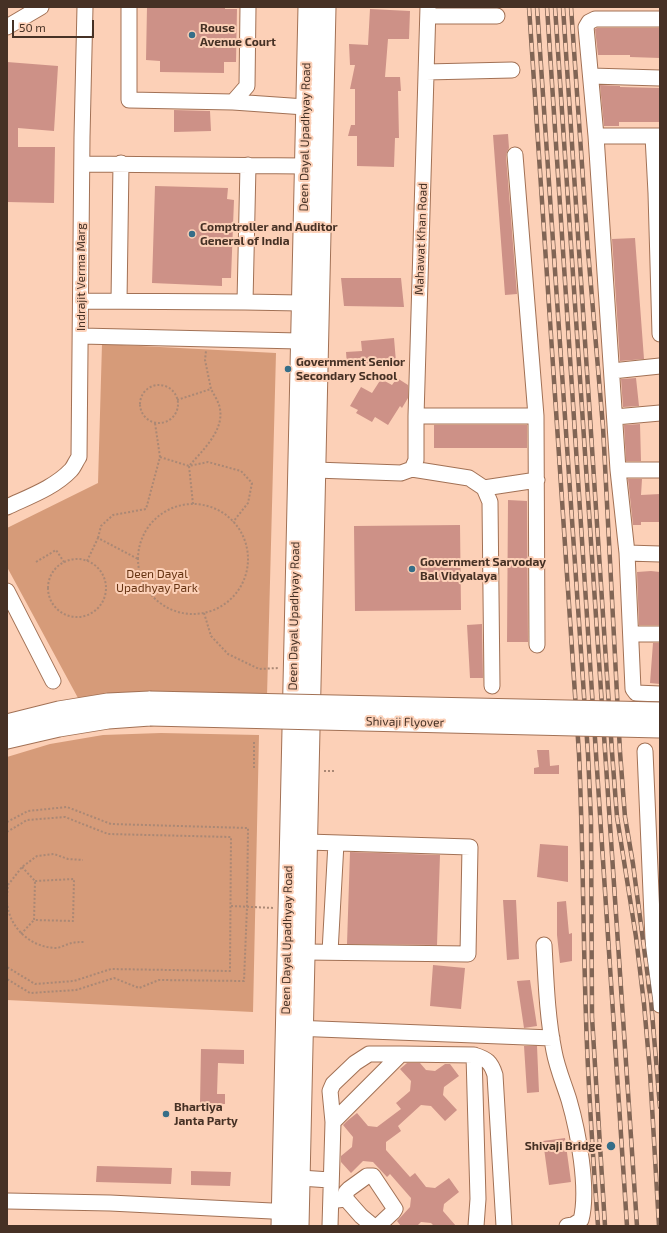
<!DOCTYPE html>
<html>
<head>
<meta charset="utf-8">
<style>
	body { margin:0 }
	#map { position:relative; width:667px; height:1233px; overflow:hidden; background:#fcd0b7; font-family:"Exo 2",sans-serif }
	canvas { display:block }
	.frame { position:absolute; inset:0; border:8px solid #463125; pointer-events:none }
	.scale { position:absolute; left:12px; top:20px; width:82px; height:18px; box-sizing:border-box; border:2px solid #463125; border-top:0; padding-left:5px; font-size:12px; line-height:14px; white-space:nowrap; color:#463125; -webkit-text-stroke:3px #fcd0b7; paint-order:stroke }
</style>
</head>
<body>
<div id="map">
<canvas width="667" height="1233"></canvas>
<div class="frame"></div>
<div class="scale">50 m</div>
</div>
<script>
const ctx = document.querySelector('canvas').getContext('2d');
ctx.lineJoin = 'round';
function fillPath(path, color) { ctx.fillStyle = color; ctx.fill(path, 'evenodd'); }
function strokePath(path, color, width, dash) { ctx.strokeStyle = color; ctx.lineWidth = width; ctx.lineCap = dash ? 'butt' : 'round'; ctx.setLineDash(dash || []); ctx.stroke(path); }
function label(font, color, halo, rows, align = 'center') {
  ctx.font = font + ' "Exo 2",sans-serif'; ctx.lineWidth = 4; ctx.setLineDash([]); ctx.textBaseline = 'middle'; ctx.strokeStyle = halo; ctx.fillStyle = color; for (const [text, x, y, turn = 0] of rows) {
    ctx.save(); ctx.translate(x, y); ctx.rotate((+turn || 0) * Math.PI / 180); ctx.textAlign = isNaN(turn) ? turn : align; if (halo) ctx.strokeText(text, 0, 0); ctx.fillText(text, 0, 0); ctx.restore();
  }
}
const green = new Path2D(`
	M 102,344 L 276,353 L 267,696 L 136,694 L 78,698 L 7,567 L 7,528 L 98,483 Z
	M 161,733 L 259,735 L 253,1012 L 7,1000 L 7,757 L 50,744 L 103,735 Z`);
const building = new Path2D(`
	M 147,7 L 225,7 L 225,9 L 237,9 L 236,62 L 224,62 L 224,73 L 160,72 L 160,61 L 146,60 Z
	M 370,9 L 410,11 L 409,39 L 388,39 L 385,77 L 400,77 L 401,91 L 398,91 L 399,138 L 395,138 L 394,167 L 357,166 L 357,136 L 348,136 L 351,125 L 355,125 L 355,89 L 350,89 L 355,65 L 350,65 L 349,44 L 368,45 Z
	M 597,28 L 660,28 L 660,58 L 630,57 L 630,55 L 598,55 L 595,29 Z
	M 7,62 L 58,66 L 54,131 L 18,128 L 18,147 L 55,147 L 54,203 L 7,202 Z
	M 600,85 L 620,86 L 620,87 L 660,88 L 660,122 L 619,122 L 619,126 L 604,126 Z
	M 174,110 L 210,111 L 211,131 L 174,132 Z
	M 508,134 L 509,148 L 507,152 L 506,156 L 517,294 L 505,295 L 493,135 Z
	M 155,186 L 228,188 L 227,199 L 234,200 L 231,278 L 222,278 L 222,286 L 152,283 Z
	M 635,238 L 644,359 L 620,361 L 612,239 Z
	M 341,278 L 401,278 L 404,307 L 344,306 Z
	M 394,338 L 396,362 L 347,365 L 346,352 L 362,351 L 361,341 Z
	M 397,378 L 408,385 L 408,398 L 402,408 L 400,406 L 388,425 L 375,417 L 372,422 L 356,413 L 358,410 L 350,406 L 361,387 L 372,393 L 381,379 L 392,385 Z
	M 636,378 L 639,406 L 623,407 L 621,379 Z
	M 640,424 L 641,461 L 626,461 L 624,425 Z
	M 434,425 L 527,425 L 527,448 L 434,448 Z
	M 628,479 L 642,479 L 641,495 L 660,494 L 660,522 L 641,522 L 641,525 L 633,525 Z
	M 508,500 L 527,501 L 528,642 L 507,642 Z
	M 460,525 L 461,610 L 355,611 L 354,526 Z
	M 651,571 L 660,572 L 660,625 L 639,625 L 637,572 Z
	M 482,624 L 483,678 L 470,678 L 467,625 Z
	M 653,643 L 660,643 L 660,684 L 650,683 Z
	M 537,750 L 549,750 L 550,766 L 559,765 L 559,774 L 534,774 L 534,768 L 539,767 Z
	M 540,844 L 568,846 L 568,882 L 537,877 Z
	M 350,852 L 440,855 L 437,945 L 347,944 Z
	M 503,900 L 516,900 L 519,959 L 507,960 Z
	M 566,901 L 569,934 L 572,933 L 572,961 L 560,963 L 557,935 L 557,902 Z
	M 433,965 L 465,968 L 461,1009 L 430,1006 Z
	M 530,980 L 537,1026 L 524,1028 L 517,981 Z
	M 524,1046 L 537,1046 L 539,1092 L 527,1093 Z
	M 201,1049 L 244,1050 L 244,1064 L 218,1063 L 217,1094 L 225,1094 L 225,1104 L 200,1104 Z
	M 407,1063 L 420,1063 L 426,1070 L 435,1071 L 445,1064 L 450,1064 L 459,1076 L 444,1087 L 443,1095 L 457,1110 L 445,1121 L 431,1106 L 421,1105 L 398,1126 L 401,1131 L 386,1142 L 386,1150 L 410,1177 L 415,1173 L 426,1187 L 435,1188 L 449,1178 L 459,1192 L 444,1204 L 443,1211 L 456,1226 L 434,1226 L 431,1223 L 421,1222 L 417,1226 L 401,1226 L 397,1221 L 410,1207 L 411,1198 L 390,1174 L 387,1177 L 373,1162 L 363,1161 L 351,1173 L 341,1162 L 341,1156 L 352,1147 L 353,1137 L 343,1125 L 347,1121 L 357,1113 L 368,1126 L 377,1127 L 401,1109 L 396,1103 L 410,1091 L 411,1081 L 400,1069 Z
	M 565,1138 L 571,1182 L 549,1185 L 543,1141 Z
	M 97,1166 L 172,1168 L 171,1184 L 96,1182 Z
	M 191,1171 L 231,1172 L 230,1186 L 191,1185 Z`);
const path = new Path2D(`
	M140 404a19 19 0 1 1 38 0a19 19 0 1 1-38 0Z
	M 177,400 L 211,389 L 205,360 L 206,351
	M 160,457 L 189,466 C 202,451 224,431 220,409 C 219,402 214,395 211,389
	M138 559a55 55 0 1 1 110 0a55 55 0 1 1-110 0Z
	M 193,504 L 189,466 L 208,462 L 241,471 L 252,483 L 248,503 L 233,522
	M 98,538 L 101,526 L 113,515 L 146,509 L 160,457 L 155,423
	M48 588a29 29 0 1 1 58 0a29 29 0 1 1-58 0Z
	M 87,561 L 98,538 L 138,559
	M 36,562 L 56,550 L 64,562
	M 204,613 L 211,636 L 228,654 L 259,669 L 279,668
	M 254,768 L 254,741
	M 324,771 L 335,771
	M 7,822 L 28,811 L 67,807 L 111,824 L 248,828 L 247,907 L 244,981 L 159,980 L 139,988 L 114,978 L 76,990 L 30,993 L 7,979
	M 7,832 L 27,820 L 65,817 L 108,834 L 231,837 L 230,971 L 111,969 L 74,981 L 35,984 L 7,967
	M 22,867 L 35,881 L 34,920 L 73,921 L 74,879 L 35,881
	M 7,897 L 8,885 L 22,867 L 37,856 L 54,854 L 68,859 L 83,860
	M 7,902 C 9,928 31,948 57,948 C 62,947 67,944 72,943 C 76,942 80,942 85,942
	M 231,906 L 274,908
	M 21,934 L 34,920`);
const minor = new Path2D(`
	M 129,7 L 129,100 L 233,102 L 247,86 L 248,7
	M 428,16 L 497,16
	M 660,19 L 595,19 L 589,22 L 586,27 L 596,136 L 618,470 L 627,553 L 633,689 L 636,693 L 660,694
	M 7,27 L 41,7
	M 426,72 L 512,70
	M 591,76 L 660,78
	M 233,102 L 305,107
	M 596,136 L 660,136
	M 653,136 L 656,193 L 660,334
	M 515,155 L 536,416 L 537,645
	M 82,164 L 304,166
	M 81,301 L 245,302 L 300,303
	M 119,301 L 121,163
	M 245,302 L 248,165
	M 81,336 L 299,341
	M 612,371 L 660,366
	M 416,416 L 536,416
	M 615,417 L 660,413
	M 412,469 L 416,460 L 416,416 L 428,7
	M 315,470 L 401,473 L 412,469 L 469,478 L 484,488 L 490,502 L 492,686
	M 618,470 L 660,470
	M 484,488 L 537,480
	M 7,507 C 28,497 54,488 71,470 C 74,467 76,461 79,457 L 82,137 L 85,7
	M 627,553 L 660,554
	M 7,591 L 53,681
	M 631,634 L 660,634
	M 645,751 L 655,987 L 660,1005
	M 544,945 C 546,980 547,1016 554,1051 C 557,1068 564,1084 569,1100 C 578,1131 589,1189 581,1220 L 573,1225 L 567,1226
	M 305,952 L 468,954 L 470,847 L 307,842
	M 330,952 L 336,843
	M 293,1028 L 552,1038
	M 474,1055 L 478,1199 L 476,1226
	M 333,1122 L 330,1091 L 333,1084 L 355,1063 L 369,1054 L 401,1054
	M 300,1178 L 330,1180
	M 346,1199 L 346,1192 L 349,1189 L 367,1176 L 373,1176 L 395,1209 L 393,1212 L 378,1226
	M 337,1200 L 346,1199 L 361,1216 L 373,1226 L 375,1226
	M 7,1201 L 110,1203 L 292,1212
	M 330,1226 L 333,1122 L 401,1054 L 474,1055 C 487,1059 491,1062 495,1075 L 504,1226`);
const major = new Path2D(`
	M 7,724 L 59,711 L 108,703 L 150,701
	M 7,739 L 59,727 L 108,719 L 150,716
	M 281,1226 L 308,7
	M 299,1226 L 326,7`);
const rail = new Path2D(`
	M 529,7 L 579,754 C 583,842 583,930 586,1018 C 588,1087 593,1157 598,1226
	M 537,7 L 588,754 L 591,820 L 592,1017 L 605,1226
	M 547,7 L 627,1226
	M 555,7 L 637,1226
	M 563,7 L 612,752 L 617,817 L 636,937 L 644,1004 L 650,1072 L 659,1226
	M 571,7 L 588,251 L 603,427 L 620,752 L 625,817 L 633,864 L 651,1001 L 660,1107`);
const majorBridge = new Path2D(`
	M 150,701 L 660,712
	M 150,716 L 660,728`);
const markers = [
	[192,35,4,"#366e88"],
	[192,234,4,"#366e88"],
	[288,369,4,"#366e88"],
	[412,569,4,"#366e88"],
	[166,1114,4,"#366e88"],
	[611,1146,5,"#366e88"]
];
const poiNames = [
	["Rouse",200,28],
	["Avenue Court",200,42],
	["Comptroller and Auditor",200,227],
	["General of India",200,241],
	["Government Senior",296,362],
	["Secondary School",296,376],
	["Government Sarvoday",420,562],
	["Bal Vidyalaya",420,576],
	["Bhartiya",174,1107],
	["Janta Party",174,1121],
	["Shivaji Bridge",602,1146,"right"]
];
const streetNames = [
	["Deen Dayal Upadhyay Road",305,137,-89],
	["Mahawat Khan Road",421,239,-88],
	["Indrajit Verma Marg",81,277,-90],
	["Deen Dayal Upadhyay Road",294,616,-89],
	["Shivaji Flyover",405,722,1],
	["Deen Dayal Upadhyay Road",287,940,-89]
];
const parkNames = [
	["Deen Dayal",157,574],
	["Upadhyay Park",157,588]
];
fillPath(green, '#d69b79');
fillPath(building, '#cd9187');
strokePath(minor, '#a27155', 17);
strokePath(major, '#a27155', 21);
strokePath(path, '#aa8875', 2, [2, 2]);
strokePath(minor, '#fff', 15);
strokePath(major, '#fff', 19);
strokePath(rail, '#816555', 4.5);
strokePath(rail, '#fcd0b7', 3, [9]);
strokePath(majorBridge, '#a27155', 21, []);
strokePath(majorBridge, '#fff', 19);
for (const [x, y, r, color] of markers) { const dot = new Path2D(); dot.arc(x, y, r, 0, 2 * Math.PI); ctx.fillStyle = color; ctx.fill(dot); strokePath(dot, '#fcd0b7', 1.5); }
label('bold 12px', '#463125', '#fcd0b7', poiNames, 'left');
label('12px', '#463125', '#fcd0b7', streetNames);
label('12px', '#683514', '#fcd0b7', parkNames);
</script>
</body>
</html>
